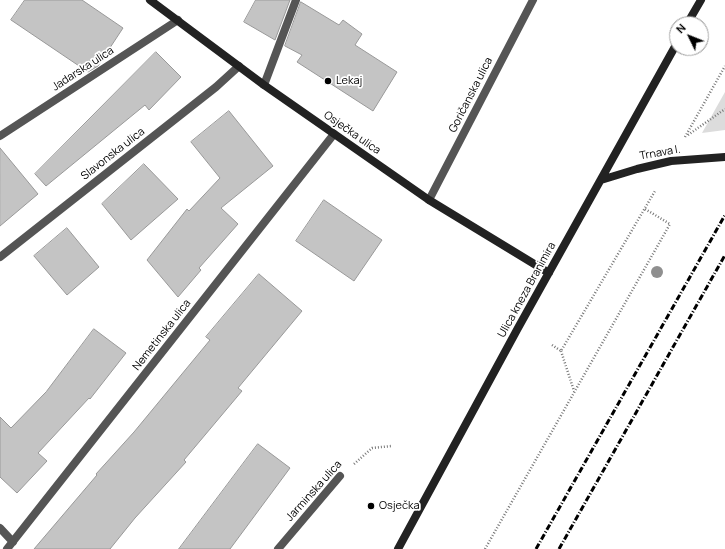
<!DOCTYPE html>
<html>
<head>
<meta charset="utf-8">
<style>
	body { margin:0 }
	#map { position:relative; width:725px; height:549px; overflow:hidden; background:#fff; font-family:Manrope,sans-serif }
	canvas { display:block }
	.north { position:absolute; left:669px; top:16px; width:40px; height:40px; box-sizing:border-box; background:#fff; border:1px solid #999; border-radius:50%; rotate:313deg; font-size:11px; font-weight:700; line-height:16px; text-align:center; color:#000 }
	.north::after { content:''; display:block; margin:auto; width:14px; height:18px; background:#000; clip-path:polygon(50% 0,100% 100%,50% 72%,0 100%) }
</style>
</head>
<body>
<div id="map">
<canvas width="725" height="549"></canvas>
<div class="north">N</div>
</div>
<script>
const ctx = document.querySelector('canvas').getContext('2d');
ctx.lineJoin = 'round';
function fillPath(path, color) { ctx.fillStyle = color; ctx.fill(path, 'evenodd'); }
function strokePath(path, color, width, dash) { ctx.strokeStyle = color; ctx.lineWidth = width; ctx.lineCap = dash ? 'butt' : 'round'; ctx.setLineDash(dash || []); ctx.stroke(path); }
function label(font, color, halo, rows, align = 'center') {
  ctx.font = font + ' Manrope,sans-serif'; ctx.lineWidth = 3.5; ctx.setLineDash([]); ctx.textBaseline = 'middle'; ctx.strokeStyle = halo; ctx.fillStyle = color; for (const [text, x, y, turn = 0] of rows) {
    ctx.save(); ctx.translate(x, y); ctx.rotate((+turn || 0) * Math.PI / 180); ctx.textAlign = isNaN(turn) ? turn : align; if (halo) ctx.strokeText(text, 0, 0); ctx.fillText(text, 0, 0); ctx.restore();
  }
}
const green = new Path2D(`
	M 725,92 L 725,130 L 702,133 Z`);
const building = new Path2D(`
	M 25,0 L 82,0 L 123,28 L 98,66 L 88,72 L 11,20 Z
	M 256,0 L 290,0 L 275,40 L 244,22 Z
	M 301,2 L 339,25 L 343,20 L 362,34 L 355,45 L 397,72 L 373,111 L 297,62 L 302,55 L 285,46 Z
	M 156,52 L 181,77 L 149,110 L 145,105 L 46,186 L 35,174 Z
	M 229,111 L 273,166 L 221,208 L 238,224 L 199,268 L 201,270 L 178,297 L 147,260 L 187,209 L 189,211 L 220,178 L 191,142 Z
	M 0,148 L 38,194 L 0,226 Z
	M 144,164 L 178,199 L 131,240 L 102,204 Z
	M 324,200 L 382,240 L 354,281 L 296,241 Z
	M 67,228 L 99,267 L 67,295 L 34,256 Z
	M 259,274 L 302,311 L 238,388 L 242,391 L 184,460 L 186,462 L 135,518 L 110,549 L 34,549 L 97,475 L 96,474 L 134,432 L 210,340 L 206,337 Z
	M 94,329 L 126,353 L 90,399 L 89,398 L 38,453 L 47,461 L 17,493 L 0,477 L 0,417 L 11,428 L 46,392 Z
	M 258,444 L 290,468 L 230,549 L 179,549 Z`);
const path = new Path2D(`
	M 688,135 L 725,109
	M 685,137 L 725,66
	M 552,345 L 561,351 L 655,191
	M 561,351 L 574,391
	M 354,464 L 372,448 L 392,446
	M 485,549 L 670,224 L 645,209`);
const street = new Path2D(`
	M 264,85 L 296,0
	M 0,136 L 178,20
	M 429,200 L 533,0
	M 0,257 L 216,87 L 239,66
	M 0,528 L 13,542
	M 7,549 L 334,134
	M 278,549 L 340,476`);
const secondary = new Path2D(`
	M 150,0 L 264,85 L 429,200 L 549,273
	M 687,24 L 701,0
	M 601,180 L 637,169 L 671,161 L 725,157
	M 398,549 L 518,328 L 677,43`);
const rail = new Path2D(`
	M 536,549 L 725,215
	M 559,549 L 725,255`);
const trees = [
	[657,272]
];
const markers = [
	[328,81,4,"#000"],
	[371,506,4,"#000"]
];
const streetNames = [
	["Jadarska ulica",83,69,-33],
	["Goričanska ulica",471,95,-63],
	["Osječka ulica",352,133,35],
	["Trnava I.",660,153,-10],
	["Slavonska ulica",113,154,-38],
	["Ulica kneza Branimira",527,290,-61],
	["Nemetinska ulica",162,335,-52],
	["Jarminska ulica",314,491,-48]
];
const poiNames = [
	["Lekaj",336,81],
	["Osječka",379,506]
];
fillPath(green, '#dcdcdc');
fillPath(building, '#c4c4c4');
strokePath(building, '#999', 1);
strokePath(path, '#777', 2.5, [1, 2]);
strokePath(street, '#555', 8);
strokePath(secondary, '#222', 8);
strokePath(rail, '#000', 3, [6, 2, 1, 2]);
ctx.fillStyle = '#8f8f8f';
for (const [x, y] of trees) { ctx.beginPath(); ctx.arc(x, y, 6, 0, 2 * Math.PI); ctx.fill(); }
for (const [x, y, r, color] of markers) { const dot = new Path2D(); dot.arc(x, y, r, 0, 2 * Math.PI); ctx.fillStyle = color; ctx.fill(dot); strokePath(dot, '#fff', 1.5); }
label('11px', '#000', '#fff', streetNames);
label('11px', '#000', '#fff', poiNames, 'left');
</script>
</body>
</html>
